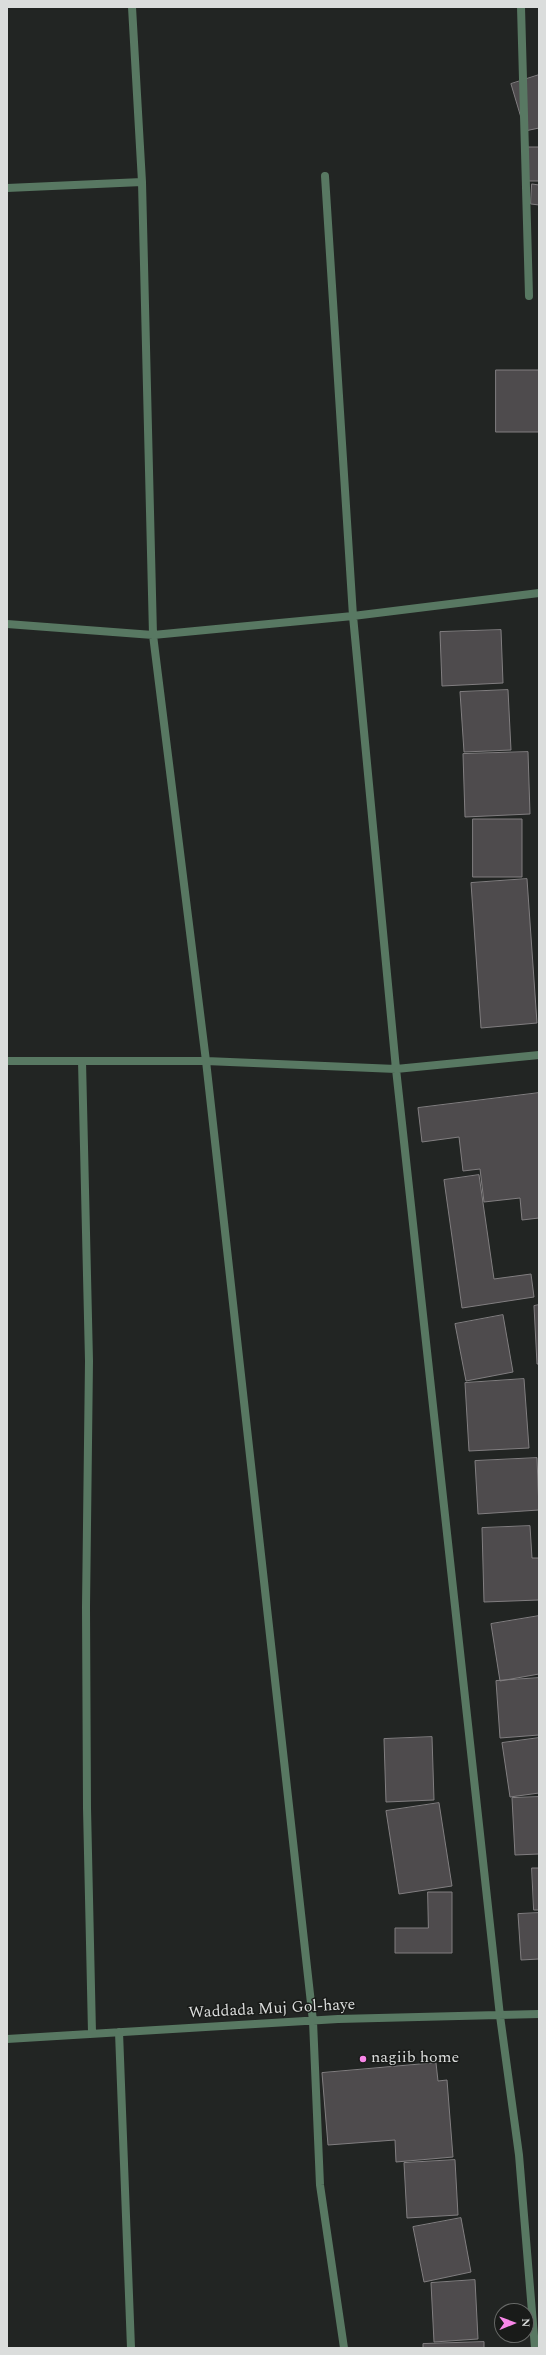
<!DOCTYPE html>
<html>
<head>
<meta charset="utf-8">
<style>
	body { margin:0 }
	#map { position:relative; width:546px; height:2355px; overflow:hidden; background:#222523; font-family:Spectral,serif }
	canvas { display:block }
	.frame { position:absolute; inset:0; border:8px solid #dbdddc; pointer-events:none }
	.north { position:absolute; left:494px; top:2303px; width:40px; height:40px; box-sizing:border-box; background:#191b19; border:1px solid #676967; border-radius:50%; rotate:89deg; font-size:11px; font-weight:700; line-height:16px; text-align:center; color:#dbdddc }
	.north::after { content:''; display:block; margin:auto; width:14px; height:18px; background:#f987e8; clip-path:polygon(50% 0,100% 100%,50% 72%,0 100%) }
</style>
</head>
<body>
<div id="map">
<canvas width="546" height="2355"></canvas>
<div class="frame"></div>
<div class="north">N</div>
</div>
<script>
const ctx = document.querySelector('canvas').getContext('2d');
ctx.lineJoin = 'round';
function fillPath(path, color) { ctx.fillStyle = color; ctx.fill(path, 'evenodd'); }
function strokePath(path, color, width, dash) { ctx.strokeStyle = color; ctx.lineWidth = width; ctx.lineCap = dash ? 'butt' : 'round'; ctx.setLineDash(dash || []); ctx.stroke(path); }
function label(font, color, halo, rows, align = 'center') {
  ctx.font = font + ' Spectral,serif'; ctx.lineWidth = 3; ctx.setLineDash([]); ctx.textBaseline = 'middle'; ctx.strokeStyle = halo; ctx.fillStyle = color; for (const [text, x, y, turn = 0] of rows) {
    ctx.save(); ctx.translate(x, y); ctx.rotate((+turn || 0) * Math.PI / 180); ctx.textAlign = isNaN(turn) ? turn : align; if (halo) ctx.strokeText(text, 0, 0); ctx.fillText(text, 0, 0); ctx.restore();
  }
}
const building = new Path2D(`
	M 539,75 L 539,128 L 525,131 L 511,84 Z
	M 525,147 L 539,147 L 539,181 L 524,181 Z
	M 532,184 L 539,185 L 539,205 L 531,204 Z
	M 496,370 L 539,370 L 539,432 L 496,432 Z
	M 501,630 L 503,683 L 442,686 L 440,632 Z
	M 508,690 L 511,750 L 464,752 L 460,692 Z
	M 528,752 L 530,814 L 465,817 L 463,754 Z
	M 473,819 L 522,819 L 522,877 L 473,877 Z
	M 527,879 L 537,1023 L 481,1028 L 471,883 Z
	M 539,1093 L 539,1218 L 522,1220 L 520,1198 L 484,1202 L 480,1169 L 463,1171 L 459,1137 L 422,1142 L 418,1108 Z
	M 479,1175 L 494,1279 L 531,1274 L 534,1297 L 462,1308 L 444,1180 Z
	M 539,1305 L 539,1364 L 537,1364 L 534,1306 Z
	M 503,1315 L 513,1372 L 466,1381 L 455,1324 Z
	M 524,1379 L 529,1448 L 469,1451 L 465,1383 Z
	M 537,1458 L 539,1510 L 478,1514 L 475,1461 Z
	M 530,1526 L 532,1558 L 539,1558 L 539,1600 L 484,1602 L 482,1528 Z
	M 539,1616 L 539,1674 L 500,1681 L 491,1624 Z
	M 539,1678 L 539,1735 L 500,1738 L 496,1681 Z
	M 432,1737 L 434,1800 L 386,1802 L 384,1739 Z
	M 539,1738 L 539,1793 L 510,1797 L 502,1743 Z
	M 539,1797 L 539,1854 L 515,1855 L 512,1798 Z
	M 439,1803 L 452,1886 L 399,1894 L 386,1811 Z
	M 532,1868 L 539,1868 L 539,1910 L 534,1910 Z
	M 428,1892 L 452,1892 L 452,1953 L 395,1953 L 395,1928 L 428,1928 Z
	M 539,1913 L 539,1959 L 521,1960 L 518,1914 Z
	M 436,2063 L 438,2081 L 447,2080 L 453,2157 L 396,2162 L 395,2140 L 328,2145 L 322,2073 Z
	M 455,2160 L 458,2215 L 407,2218 L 404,2163 Z
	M 461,2218 L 471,2272 L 424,2282 L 413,2227 Z
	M 475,2280 L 478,2339 L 434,2342 L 431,2283 Z
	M 484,2342 L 484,2348 L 423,2348 L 423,2344 Z`);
const minor = new Path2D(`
	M 132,7 L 142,182 L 153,635 L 206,1061 L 313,2021 L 320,2185 L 344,2348
	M 521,7 L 529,296
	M 325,176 L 353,616 L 396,1069 L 500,2016 L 519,2155 L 535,2348
	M 7,188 L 142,182
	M 7,624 L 153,635 L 353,616 L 539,593
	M 7,1061 L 206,1061 L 396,1069 L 539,1055
	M 82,1061 L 89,1361 L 86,1607 L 87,1808 L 92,2033
	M 119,2032 L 131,2348
	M 7,2039 L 338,2019 L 539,2014`);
const markers = [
	[363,2059,4,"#f987e8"]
];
const streetNames = [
	["Waddada Muj Gol-haye",272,2010,-3]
];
const poiNames = [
	["nagiib home",371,2059]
];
fillPath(building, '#4e4b4d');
strokePath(building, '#817e80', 1);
strokePath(minor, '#587862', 8);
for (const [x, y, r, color] of markers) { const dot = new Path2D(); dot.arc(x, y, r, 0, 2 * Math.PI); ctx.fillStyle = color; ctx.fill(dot); strokePath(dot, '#191b19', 1.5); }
label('16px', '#dbdddc', '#191b19', streetNames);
label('16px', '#dbdddc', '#191b19', poiNames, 'left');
</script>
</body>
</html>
